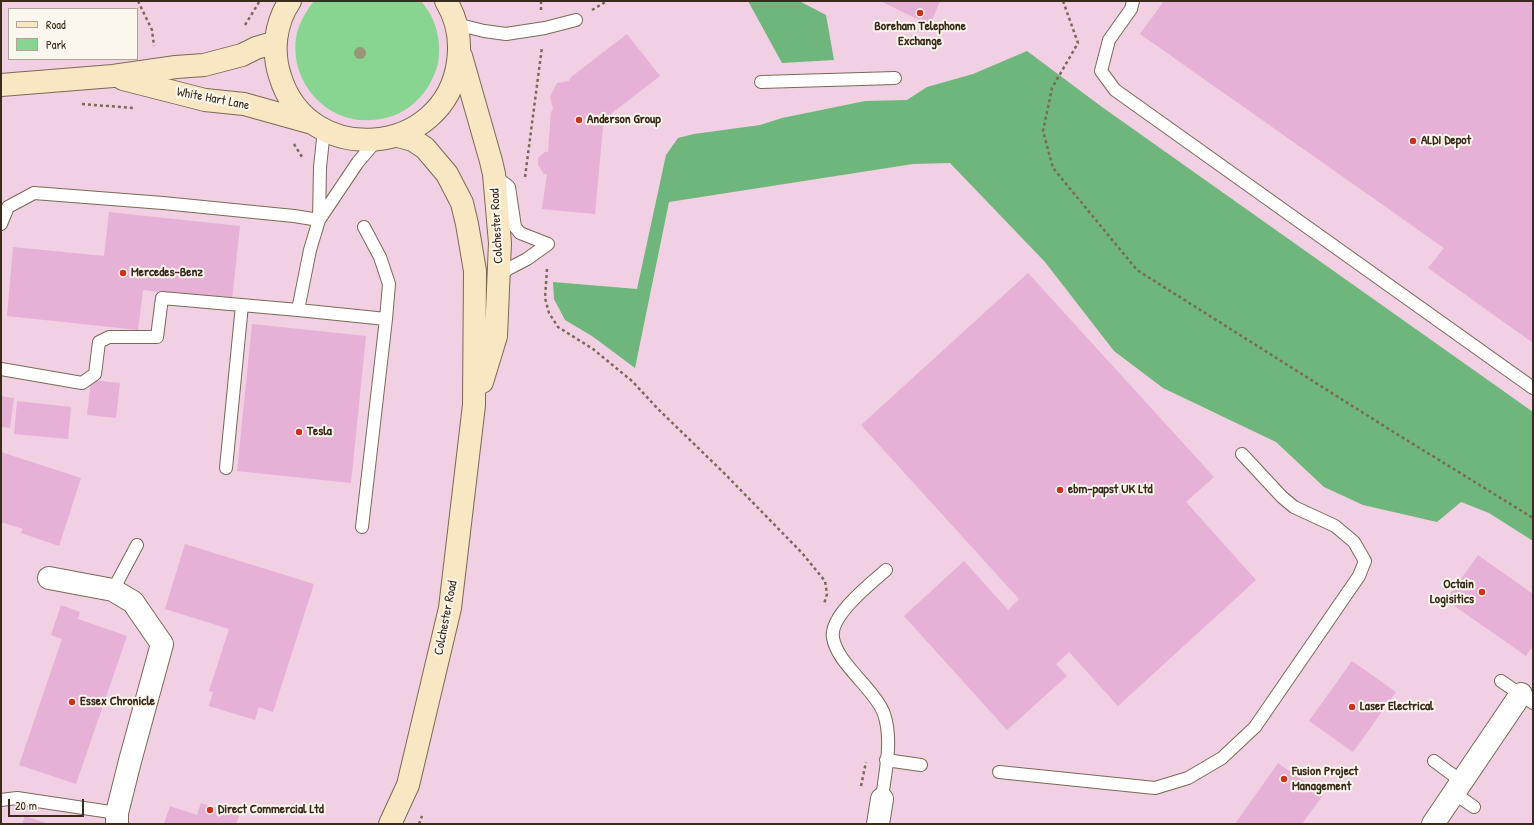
<!DOCTYPE html>
<html>
<head>
<meta charset="utf-8">
<style>
	body { margin:0 }
	#map { position:relative; width:1534px; height:825px; overflow:hidden; background:#ede0bf; font-family:"Patrick Hand",sans-serif }
	canvas { display:block }
	.frame { position:absolute; inset:0; border:2px solid #3b2a1e; pointer-events:none }
	.legend { position:absolute; left:8px; top:8px; width:130px; height:52px; box-sizing:border-box; background:#fbf7ec; border:1px solid #aea59a; margin:0; padding:5px 7px; list-style:none; font-size:12px; color:#3b2a1e }
	.legend li { display:flex; align-items:center; gap:8px; height:20px }
	.legend b { width:20px; border:1px solid #aea59a }
	.scale { position:absolute; left:8px; top:799px; width:76px; height:18px; box-sizing:border-box; border:2px solid #3b2a1e; border-top:0; padding-left:5px; font-size:12px; line-height:14px; white-space:nowrap; color:#3b2a1e; -webkit-text-stroke:3px #fbf7ec; paint-order:stroke }
</style>
</head>
<body>
<div id="map">
<canvas width="1534" height="825"></canvas>
<div class="frame"></div>
<ul class="legend">
<li><b style="height:5px;background:#f9e7c3"></b>Road</li>
<li><b style="height:11px;background:#88d491"></b>Park</li>
</ul>
<div class="scale">20 m</div>
</div>
<script>
const ctx = document.querySelector('canvas').getContext('2d');
ctx.lineJoin = 'round';
function fillPath(path, color) { ctx.fillStyle = color; ctx.fill(path, 'evenodd'); }
function strokePath(path, color, width, dash) { ctx.strokeStyle = color; ctx.lineWidth = width; ctx.lineCap = dash ? 'butt' : 'round'; ctx.setLineDash(dash || []); ctx.stroke(path); }
function label(font, color, halo, rows, align = 'center') {
  ctx.font = font + ' "Patrick Hand",sans-serif'; ctx.lineWidth = 4; ctx.setLineDash([]); ctx.textBaseline = 'middle'; ctx.strokeStyle = halo; ctx.fillStyle = color; for (const [text, x, y, turn = 0] of rows) {
    ctx.save(); ctx.translate(x, y); ctx.rotate((+turn || 0) * Math.PI / 180); ctx.textAlign = isNaN(turn) ? turn : align; if (halo) ctx.strokeText(text, 0, 0); ctx.fillText(text, 0, 0); ctx.restore();
  }
}
const built = new Path2D(`
	M 1,1 L 1533,1 L 1533,824 L 1,824 ZM 9,9 L 137,9 L 137,59 L 9,59 Z`);
const green = new Path2D(`
	M 314,1 L 421,1 C 436,18 442,41 438,63 C 434,79 426,93 413,104 C 402,114 387,119 372,120 C 325,124 287,79 297,33 C 300,21 307,10 314,1 Z`);
const forest = new Path2D(`
	M 748,1 L 799,1 L 826,15 L 834,60 L 782,63 Z
	M 1027,51 L 1102,107 L 1533,412 L 1533,541 L 1489,513 L 1461,502 L 1437,522 L 1363,505 L 1324,487 L 1276,442 L 1163,388 L 1114,351 L 1045,262 L 950,163 L 913,164 L 669,202 L 635,368 L 592,336 L 565,320 L 554,299 L 553,282 L 637,289 L 666,155 L 678,138 L 694,134 L 760,125 L 782,118 L 865,101 L 907,100 L 927,87 L 973,74 Z`);
const building = new Path2D(`
	M 880,1 L 940,1 L 930,25 Z
	M 1164,1 L 1533,1 L 1533,343 L 1428,268 L 1444,248 L 1140,34 Z
	M 627,34 L 660,76 L 612,113 L 603,127 L 595,214 L 542,209 L 547,174 L 544,174 L 538,165 L 538,158 L 545,152 L 548,152 L 551,112 L 553,109 L 550,97 L 557,83 L 569,81 L 571,77 Z
	M 109,212 L 240,226 L 232,300 L 143,290 L 138,330 L 7,316 L 13,247 L 104,256 Z
	M 1028,273 L 1214,477 L 1186,502 L 1256,580 L 1118,706 L 1069,652 L 1056,664 L 1067,676 L 1007,730 L 904,616 L 964,561 L 1008,610 L 1019,599 L 861,425 Z
	M 252,324 L 366,336 L 351,483 L 237,471 Z
	M 91,380 L 120,383 L 116,418 L 87,415 Z
	M 1,396 L 14,398 L 10,428 L 1,427 Z
	M 17,401 L 71,407 L 68,439 L 14,434 Z
	M 1,452 L 81,478 L 59,546 L 21,533 L 23,529 L 1,522 Z
	M 185,544 L 314,584 L 273,712 L 259,707 L 255,720 L 209,706 L 213,692 L 209,691 L 229,629 L 165,609 Z
	M 1478,555 L 1533,594 L 1533,646 L 1526,656 L 1446,600 Z
	M 61,605 L 80,612 L 78,619 L 127,636 L 76,784 L 19,765 L 62,639 L 51,635 Z
	M 1352,661 L 1396,692 L 1353,752 L 1309,721 Z
	M 1278,763 L 1323,795 L 1302,824 L 1235,824 Z
	M 201,803 L 239,816 L 236,824 L 164,824 L 170,806 L 197,815 Z
	M 25,816 L 49,824 L 22,824 Z`);
const path = new Path2D(`
	M 138,1 L 152,30 L 154,46
	M 1063,1 L 1078,43 L 1052,88 L 1043,131 L 1053,168 L 1137,270 L 1392,431 L 1533,518
	M 541,10 L 541,1
	M 592,10 L 607,1
	M 245,25 L 258,4 L 259,1
	M 82,104 L 133,108
	M 294,144 L 302,157
	M 525,177 L 542,47
	M 547,269 L 545,298 L 549,313 L 558,327 L 593,349 L 632,381 L 658,409 L 724,473 L 802,553 L 825,581 L 827,594 L 824,604
	M 861,786 L 866,762
	M 419,824 L 422,816`);
const lane = new Path2D(`
	M 1133,1 L 1131,9 L 1109,40 L 1101,71 L 1115,90 L 1533,388
	M 456,24 L 484,31 L 506,34 L 545,28 L 576,20
	M 761,82 L 895,78
	M 324,130 L 320,167 L 319,220 L 310,250 L 298,310 L 386,319 L 389,284 L 380,257 L 364,227
	M 494,175 L 509,187 L 515,227 L 520,233 L 548,244
	M 319,220 L 358,162 L 377,140
	M 1,224 L 8,207 L 34,193 L 163,203 L 294,216 L 319,220
	M 498,277 L 508,269 L 527,259 L 548,244
	M 1,369 L 82,383 L 95,374 L 99,342 L 109,337 L 157,337 L 162,298 L 298,310
	M 226,468 L 242,305
	M 362,527 L 386,319
	M 113,590 L 137,545
	M 1501,681 L 1533,703
	M 886,760 L 921,765
	M 1434,761 L 1461,781
	M 999,772 L 1155,788 L 1188,778 L 1222,758 L 1255,727 L 1359,576 L 1365,561 L 1354,542 L 1335,526 L 1294,507 L 1282,497 L 1242,454
	M 1454,793 L 1474,807
	M 882,799 C 885,772 893,740 884,714 C 880,702 867,688 859,679 C 849,667 836,654 833,638 C 829,616 870,584 886,570
	M 1,800 L 17,798 L 117,813`);
const street = new Path2D(`
	M 49,578 L 113,590 L 133,602 L 162,644 L 130,761 L 117,813 L 117,824
	M 878,824 L 882,799
	M 1433,824 L 1521,694`);
const secondary = new Path2D(`
	M 290,1 C 275,23 272,52 280,76 C 308,169 445,157 458,62 C 461,41 457,19 446,1
	M 461,56 L 491,161 L 494,174 L 500,243 L 496,336 L 482,382
	M 123,79 L 205,100 L 244,104 L 312,123
	M 1,85 L 113,76 L 176,67 L 204,65 L 242,55 L 256,48 L 276,42
	M 390,824 L 408,785 L 450,608 L 474,405 L 475,271 L 467,224 L 462,203 L 447,174 L 425,148 L 413,140 L 398,136`);
const trees = [
	[360,53]
];
const markers = [
	[920,13,4,"#c8321e"],
	[579,120,4,"#c8321e"],
	[1413,141,4,"#c8321e"],
	[123,273,4,"#c8321e"],
	[299,432,4,"#c8321e"],
	[1060,490,4,"#c8321e"],
	[1482,592,4,"#c8321e"],
	[72,702,4,"#c8321e"],
	[1352,707,4,"#c8321e"],
	[1284,779,4,"#c8321e"],
	[210,810,4,"#c8321e"]
];
const poiNames = [
	["Boreham Telephone",920,27,"center"],
	["Exchange",920,42,"center"],
	["Anderson Group",587,120],
	["ALDI Depot",1421,141],
	["Mercedes-Benz",131,273],
	["Tesla",307,432],
	["ebm-papst UK Ltd",1068,490],
	["Octain",1474,585,"right"],
	["Logisitics",1474,600,"right"],
	["Essex Chronicle",80,702],
	["Laser Electrical",1360,707],
	["Fusion Project",1292,772],
	["Management",1292,787],
	["Direct Commercial Ltd",218,810]
];
const streetNames = [
	["White Hart Lane",213,99,11],
	["Colchester Road",497,226,-93],
	["Colchester Road",446,618,-79]
];
fillPath(built, '#f1d0e3');
fillPath(green, '#88d491');
fillPath(forest, '#6eb67b');
fillPath(building, '#e6b0d7');
strokePath(lane, '#796a56', 14);
strokePath(street, '#796a56', 24);
strokePath(secondary, '#796a56', 24);
strokePath(path, '#796a56', 2.5, [3, 3]);
strokePath(lane, '#fff', 12);
strokePath(street, '#fff', 22);
strokePath(secondary, '#f9e7c3', 22);
ctx.fillStyle = '#989879';
for (const [x, y] of trees) { ctx.beginPath(); ctx.arc(x, y, 6, 0, 2 * Math.PI); ctx.fill(); }
for (const [x, y, r, color] of markers) { const dot = new Path2D(); dot.arc(x, y, r, 0, 2 * Math.PI); ctx.fillStyle = color; ctx.fill(dot); strokePath(dot, '#fbf7ec', 1.5); }
label('bold 13px', '#3b2a1e', '#fbf7ec', poiNames, 'left');
label('13px', '#3b2a1e', '#fbf7ec', streetNames);
</script>
</body>
</html>
